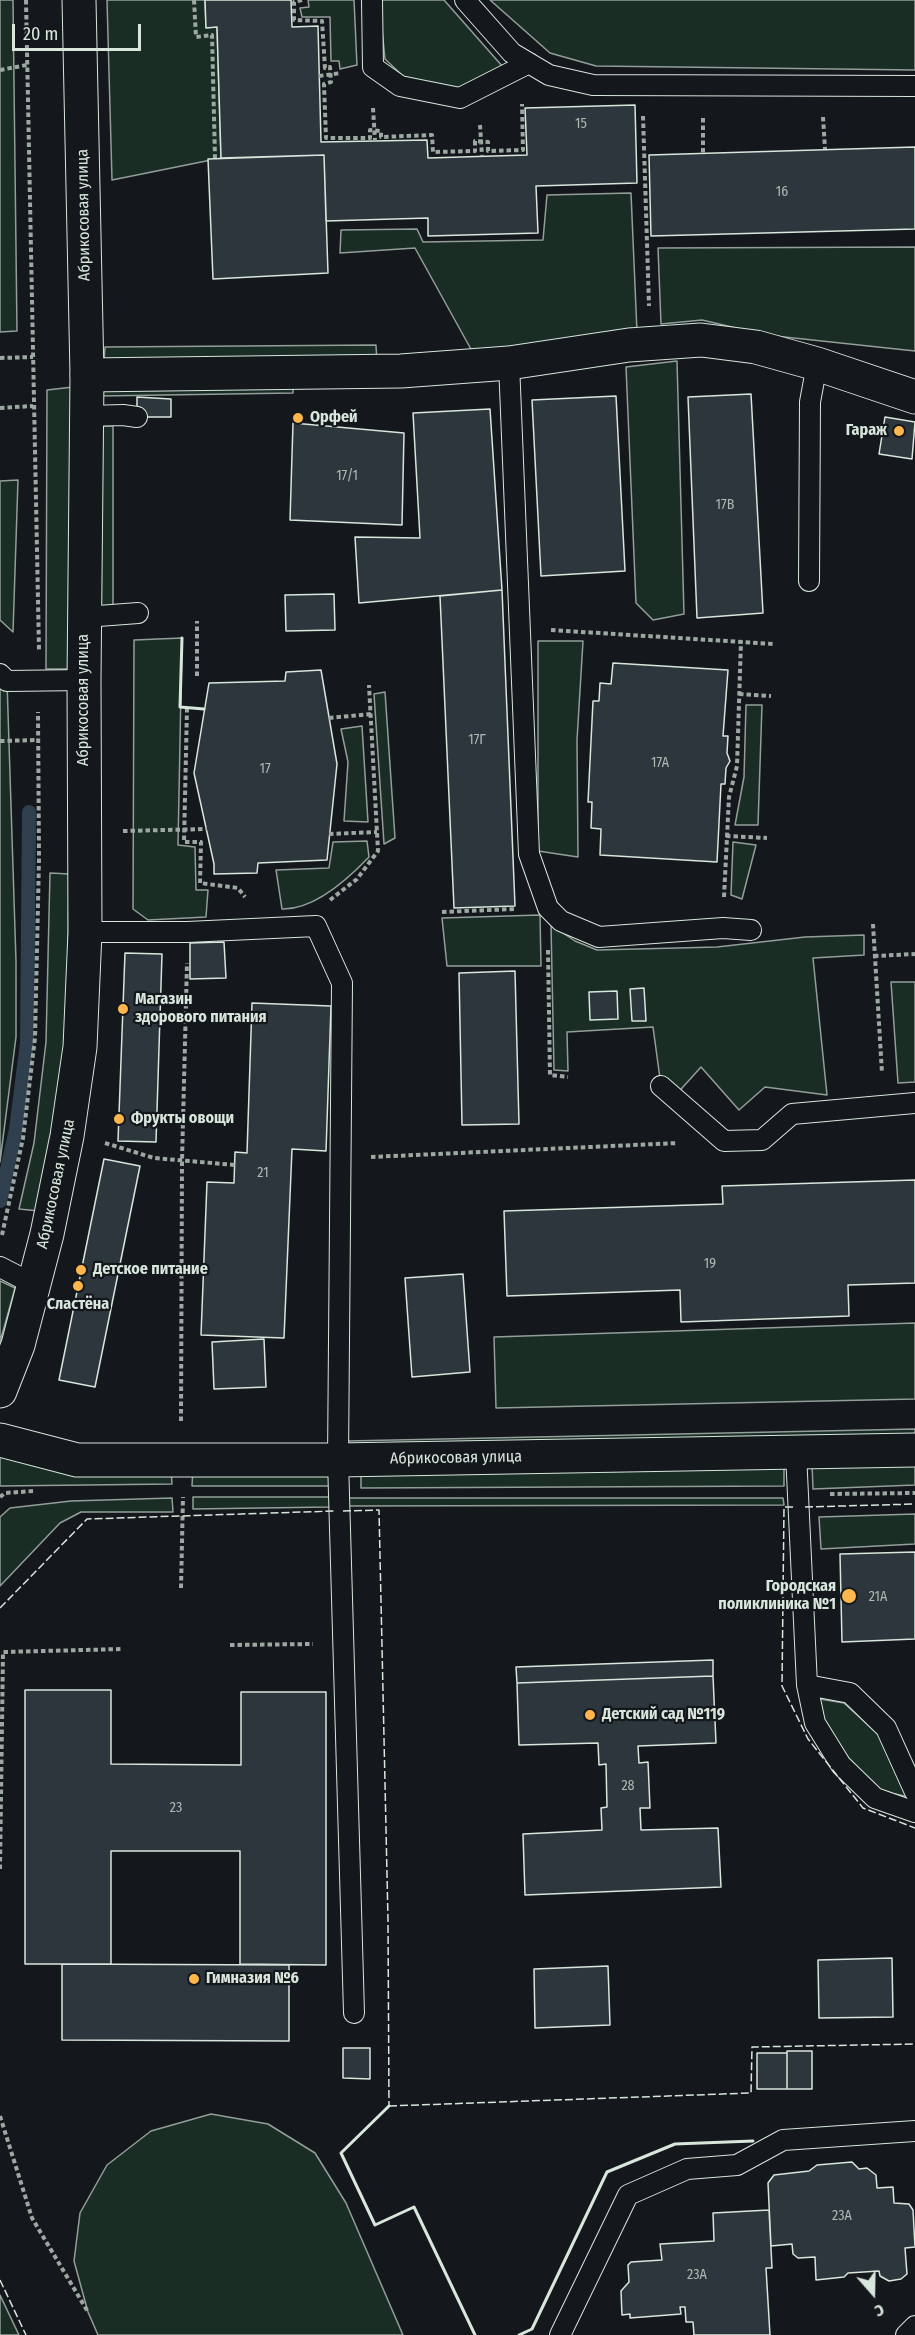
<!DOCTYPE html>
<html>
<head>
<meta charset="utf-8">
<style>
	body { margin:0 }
	#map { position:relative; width:915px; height:2335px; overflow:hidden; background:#14181c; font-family:"Fira Sans Condensed",sans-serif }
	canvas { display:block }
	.north { position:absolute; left:843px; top:2263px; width:60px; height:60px; -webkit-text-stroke:4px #14181c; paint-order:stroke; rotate:160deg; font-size:16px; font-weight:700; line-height:24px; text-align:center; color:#d8e6dc }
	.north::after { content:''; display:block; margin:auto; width:21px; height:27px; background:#d8e6dc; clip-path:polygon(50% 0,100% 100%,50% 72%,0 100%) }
	.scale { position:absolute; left:12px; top:24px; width:129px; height:27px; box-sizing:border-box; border:3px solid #d8e6dc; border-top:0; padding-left:8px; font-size:18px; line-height:21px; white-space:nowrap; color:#d8e6dc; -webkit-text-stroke:4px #14181c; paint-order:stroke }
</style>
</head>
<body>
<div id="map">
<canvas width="915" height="2335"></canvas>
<div class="north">С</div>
<div class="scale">20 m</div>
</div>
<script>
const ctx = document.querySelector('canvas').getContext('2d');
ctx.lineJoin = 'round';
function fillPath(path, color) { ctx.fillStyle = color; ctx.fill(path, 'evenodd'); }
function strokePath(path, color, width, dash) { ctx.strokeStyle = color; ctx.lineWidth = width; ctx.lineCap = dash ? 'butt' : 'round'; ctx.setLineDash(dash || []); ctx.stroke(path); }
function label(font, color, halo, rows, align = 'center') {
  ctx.font = font + ' "Fira Sans Condensed",sans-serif'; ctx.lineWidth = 4.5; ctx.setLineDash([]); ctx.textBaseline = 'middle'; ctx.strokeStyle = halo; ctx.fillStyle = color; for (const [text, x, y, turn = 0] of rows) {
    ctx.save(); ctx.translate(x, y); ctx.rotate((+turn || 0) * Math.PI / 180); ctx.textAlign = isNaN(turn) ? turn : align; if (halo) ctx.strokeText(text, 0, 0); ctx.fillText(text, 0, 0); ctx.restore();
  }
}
const green = new Path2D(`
	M 0,0 L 13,0 L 17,331 L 0,332 Z
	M 107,0 L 205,0 L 206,27 L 217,27 L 221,158 L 112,180 Z
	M 308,0 L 354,0 L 357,65 L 340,69 L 339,61 L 331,61 L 330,17 L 302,17 L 300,8 L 309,7 Z
	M 379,0 L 444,0 L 503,67 L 461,89 L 404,77 L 385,59 Z
	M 490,0 L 915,0 L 915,70 L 596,66 L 550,53 Z
	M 631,193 L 637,332 L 472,351 L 415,248 L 340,253 L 341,230 L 417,229 L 423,242 L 543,240 L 547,195 Z
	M 915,247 L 915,351 L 766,335 L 702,320 L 661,324 L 658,248 Z
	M 376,345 L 377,363 L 104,363 L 105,347 Z
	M 677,361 L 684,614 L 653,620 L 636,603 L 626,367 Z
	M 98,383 L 293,383 L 293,393 L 99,396 Z
	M 73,387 L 74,669 L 46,669 L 47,390 Z
	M 95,426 L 113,426 L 113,606 L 96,606 Z
	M 18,480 L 13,632 L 0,620 L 0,481 Z
	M 182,638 L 178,845 L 195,847 L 196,890 L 208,890 L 206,917 L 148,920 L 133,909 L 134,640 Z
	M 538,641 L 583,641 L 577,740 L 578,857 L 538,851 Z
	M 0,681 L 7,681 L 16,961 L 16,1037 L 0,1162 Z
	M 385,692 L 395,838 L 384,844 L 374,694 Z
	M 746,705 L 762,705 L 758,825 L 735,825 L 744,777 Z
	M 362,726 L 368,822 L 344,821 L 348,762 L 341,729 Z
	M 367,841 L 369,857 C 348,879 314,910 282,909 L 276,870 L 329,868 L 333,842 Z
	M 733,842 L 756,845 L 742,899 L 731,895 Z
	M 50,873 L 69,874 L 67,1041 L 39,1211 L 19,1209 L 34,1143 L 46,1042 Z
	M 540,915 L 541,966 L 447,966 L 442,918 Z
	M 551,925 L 575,941 L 597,950 L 717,947 L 805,937 L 864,935 L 864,955 L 813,958 L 827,1095 L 765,1087 L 739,1110 L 701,1067 L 674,1097 L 661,1086 L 653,1027 L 567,1032 L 568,1071 L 554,1070 Z
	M 891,982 L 915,982 L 915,1082 L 898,1083 Z
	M 0,1281 L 15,1288 L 0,1342 Z
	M 915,1323 L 915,1399 L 496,1408 L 494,1337 Z
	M 915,1429 L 915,1443 L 348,1454 L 347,1441 Z
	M 0,1453 L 171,1469 L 172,1484 L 0,1486 Z
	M 784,1462 L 784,1486 L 361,1488 L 361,1470 Z
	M 915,1463 L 915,1485 L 813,1489 L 812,1464 Z
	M 193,1467 L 332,1467 L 330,1486 L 192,1486 Z
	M 193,1497 L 331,1497 L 330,1507 L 193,1509 Z
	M 172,1498 L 173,1512 L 81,1512 L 60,1523 L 0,1586 L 0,1517 L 10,1508 L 71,1501 Z
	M 347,1498 L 783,1498 L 784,1505 L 347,1506 Z
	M 915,1514 L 915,1544 L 821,1549 L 819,1517 Z
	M 820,1699 L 844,1703 L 878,1734 L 910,1797 L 880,1791 L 843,1752 L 823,1721 Z
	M 211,2114 L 268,2124 L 315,2153 L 346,2203 L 403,2335 L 98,2335 L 88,2312 L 74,2261 L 80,2213 L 107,2165 L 151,2131 Z
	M 0,2295 L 19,2335 L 0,2335 Z`);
const stream = new Path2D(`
	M 0,1201 L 16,1129 L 27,1043 L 29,812`);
const building = new Path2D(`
	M 205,0 L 291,0 L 292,27 L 318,26 L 321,142 L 427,140 L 428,158 L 527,155 L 525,108 L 635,105 L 637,183 L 536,186 L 538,233 L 428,236 L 428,218 L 326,221 L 324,155 L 221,158 L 217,27 L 206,28 Z
	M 915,147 L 915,229 L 651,236 L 649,155 Z
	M 324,155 L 328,273 L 213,279 L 208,159 Z
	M 751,394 L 763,613 L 697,618 L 688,397 Z
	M 616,396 L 625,571 L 541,576 L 532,400 Z
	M 137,397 L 171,399 L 171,417 L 137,417 Z
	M 490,409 L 502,590 L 359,603 L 355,537 L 420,538 L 413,413 Z
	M 885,417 L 915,422 L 912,459 L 879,454 Z
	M 293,423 L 404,433 L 402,525 L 290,520 Z
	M 502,590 L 515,906 L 454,908 L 440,596 Z
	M 334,594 L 335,630 L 286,631 L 285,595 Z
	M 613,663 L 728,670 L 723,736 L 728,736 L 727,753 L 730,761 L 726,768 L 725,784 L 721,784 L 717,862 L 600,855 L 601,829 L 591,828 L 592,802 L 588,802 L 593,701 L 599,701 L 600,683 L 611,684 Z
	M 321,670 L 337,764 L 327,860 L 258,863 L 257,873 L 214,874 L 214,864 L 194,773 L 209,683 L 285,681 L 286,672 Z
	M 224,942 L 226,978 L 190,979 L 190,943 Z
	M 125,953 L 162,954 L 156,1142 L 118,1141 Z
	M 515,971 L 519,1124 L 462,1125 L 459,973 Z
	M 644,988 L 646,1021 L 632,1021 L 630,989 Z
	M 617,991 L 618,1019 L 590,1020 L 589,992 Z
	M 252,1003 L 331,1006 L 326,1151 L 292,1149 L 284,1338 L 201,1335 L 207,1182 L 234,1183 L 235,1152 L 247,1153 Z
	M 104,1159 L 140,1166 L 95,1387 L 59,1380 Z
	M 915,1180 L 915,1283 L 848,1285 L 849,1316 L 681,1322 L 680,1290 L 507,1296 L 504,1211 L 723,1204 L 722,1186 Z
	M 463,1274 L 470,1372 L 412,1377 L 405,1278 Z
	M 264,1339 L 266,1387 L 214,1389 L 212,1342 Z
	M 915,1552 L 915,1639 L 842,1642 L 840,1554 Z
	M 713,1660 L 713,1676 L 517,1683 L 516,1667 Z
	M 713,1676 L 716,1743 L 638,1746 L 639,1763 L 648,1762 L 650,1808 L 640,1808 L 641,1830 L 718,1828 L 721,1887 L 525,1895 L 523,1834 L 602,1830 L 601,1808 L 607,1807 L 606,1764 L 599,1765 L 598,1743 L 519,1745 L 517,1683 Z
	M 25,1690 L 111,1690 L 111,1764 L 241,1765 L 241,1692 L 326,1692 L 326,1965 L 240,1964 L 240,1851 L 111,1851 L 111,1964 L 25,1964 Z
	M 892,1958 L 893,2017 L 819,2018 L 818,1960 Z
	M 62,1964 L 289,1965 L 289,2041 L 62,2040 Z
	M 608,1966 L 610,2025 L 535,2028 L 534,1969 Z
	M 343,2048 L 370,2048 L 370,2079 L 343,2078 Z
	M 787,2051 L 812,2051 L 812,2089 L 787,2089 Z
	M 757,2053 L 787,2053 L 787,2089 L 757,2089 Z
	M 852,2162 L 859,2169 L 867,2168 L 876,2175 L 877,2188 L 893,2187 L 894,2203 L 909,2204 L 913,2210 L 915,2247 L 905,2248 L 907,2274 L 901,2279 L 889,2281 L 880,2276 L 879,2271 L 848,2273 L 844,2277 L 816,2280 L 815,2257 L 798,2258 L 793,2254 L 792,2244 L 771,2246 L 768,2183 L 774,2175 L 809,2171 L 817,2165 Z
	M 769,2210 L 772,2268 L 766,2268 L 770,2335 L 694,2335 L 693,2322 L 686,2322 L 685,2307 L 680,2307 L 681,2314 L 630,2318 L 630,2314 L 622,2315 L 621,2291 L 629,2282 L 628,2265 L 631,2262 L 662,2260 L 660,2244 L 714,2241 L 713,2213 Z`);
const path = new Path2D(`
	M 26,0 L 39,650
	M 194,0 L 196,37 L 212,35 L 215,158
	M 302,0 L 294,2 L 294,20 L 322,21 L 325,68 L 330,67 L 331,82 L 324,84 L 326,138 L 370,138 L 370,130 L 381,131 L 381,137 L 432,135 L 433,152 L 475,151 L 475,141 L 488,142 L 488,151 L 523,150 L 522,104
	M 0,70 L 27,65
	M 319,76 L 341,73
	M 373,108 L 375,141
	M 643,116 L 649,306
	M 823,117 L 825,149
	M 703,118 L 703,153
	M 480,125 L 482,156
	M 0,358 L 33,357
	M 0,408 L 33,406
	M 551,630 L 774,644
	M 197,676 L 197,621
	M 739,694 L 771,696
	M 187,708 L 184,842 L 201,842 L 200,883 L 238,888 L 245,897
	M 329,718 L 371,714
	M 0,741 L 38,740
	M 123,831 L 207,829
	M 329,834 L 377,832
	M 726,836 L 767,838
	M 724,897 L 729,797 L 737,766 L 741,641
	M 330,900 L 357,879 L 378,851 L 369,685
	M 442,912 L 514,909
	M 873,924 L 882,1073
	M 548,950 L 550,1075 L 568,1077
	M 874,956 L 915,954
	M 105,1143 L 154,1158 L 235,1165
	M 371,1157 L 678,1143
	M 2,1235 L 23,1138 L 35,1038 L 39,859 L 38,712
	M 181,1421 L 182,1161 L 187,963
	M 830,1494 L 915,1493
	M 0,1497 L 5,1493 L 34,1491
	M 181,1588 L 183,1497
	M 230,1645 L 313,1644
	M 0,1869 L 3,1652 L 123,1649
	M 0,2116 L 32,2218 L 88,2312`);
const service = new Path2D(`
	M 372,0 L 373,67 L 400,86 L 460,98 L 529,63
	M 465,0 L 512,53 L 549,75 L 593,85 L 915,86
	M 509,363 L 529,854 L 548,908 L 561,921 L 599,937 L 723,928 L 751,930
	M 87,416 L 123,415 L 137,417
	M 809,581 L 810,402 L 817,364
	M 85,617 L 138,613
	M 0,674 L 7,681 L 84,680
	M 85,932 L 187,932 L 316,926 L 342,983 L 338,1460 L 354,2013
	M 661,1086 L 724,1141 L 762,1140 L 792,1114 L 915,1103
	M 0,1267 L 33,1284
	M 796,1453 L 807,1685 L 850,1693 L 886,1728 L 915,1792
	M 807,1685 L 815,1723 L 841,1765 L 875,1798 L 915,1812
	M 560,2335 L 628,2195 L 687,2169 L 737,2165 L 783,2140 L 915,2131
	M 906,2335 L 915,2326`);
const minor = new Path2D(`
	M 87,375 L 401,371 L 509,363 L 629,345 L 701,340 L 756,347 L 817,364 L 915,397
	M 0,1440 L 77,1460 L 338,1460 L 915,1450`);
const tertiary = new Path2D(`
	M 0,1391 L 18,1345 L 47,1234 L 67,1136 L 80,1047 L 85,932 L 84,680 L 87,375 L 79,0`);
const fence = new Path2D(`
	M 793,1507 L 784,1507 L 782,1686 L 808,1739 L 863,1808 L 915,1828
	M 805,1507 L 915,1504
	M 343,1511 L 379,1510 L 388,1920 L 389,2106 L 341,2153 L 375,2225 L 414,2207 L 475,2335
	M 0,1608 L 87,1519 L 334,1511
	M 389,2106 L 751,2093 L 752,2047 L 915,2044
	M 0,2280 L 26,2335`);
const wall = new Path2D(`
	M 182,638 L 180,707 L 204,709
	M 389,2106 L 341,2153 L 375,2225 L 414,2207 L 475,2335
	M 519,2335 L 532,2329 L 607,2172 L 675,2144 L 753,2141`);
const markers = [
	[298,418,6,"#ffb74d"],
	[899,431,6,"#ffb74d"],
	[123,1009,6,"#ffb74d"],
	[119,1119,6,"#ffb74d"],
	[81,1270,6,"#ffb74d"],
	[78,1286,6,"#ffb74d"],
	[849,1596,8,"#ffb74d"],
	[590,1715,6,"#ffb74d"],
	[194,1979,6,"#ffb74d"]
];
const numberNames = [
	["15",581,124],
	["16",782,192],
	["17/1",347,476],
	["17В",725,505],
	["17Г",477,740],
	["17А",660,763],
	["17",265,769],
	["21",263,1173],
	["19",710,1264],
	["21А",878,1597],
	["28",628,1786],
	["23",176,1808],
	["23А",842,2216],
	["23А",697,2275]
];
const streetNames = [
	["Абрикосовая улица",84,215,-91],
	["Абрикосовая улица",84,700,-90],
	["Абрикосовая улица",56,1184,-78],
	["Абрикосовая улица",456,1458,-1]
];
const poiNames = [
	["Орфей",310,418],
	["Гараж",887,431,"right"],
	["Магазин",135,1000],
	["здорового питания",135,1018],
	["Фрукты овощи",131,1119],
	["Детское питание",93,1270],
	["Сластёна",78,1305,"center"],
	["Городская",836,1587,"right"],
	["поликлиника №1",836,1605,"right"],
	["Детский сад №119",602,1715],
	["Гимназия №6",206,1979]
];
fillPath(green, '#1a2d24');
strokePath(green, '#939e99', 1.5);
strokePath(stream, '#2f3f4d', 14);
fillPath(building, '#2c363c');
strokePath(building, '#d8e6dc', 1.5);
strokePath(service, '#d8e6dc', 22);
strokePath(minor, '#d8e6dc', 35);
strokePath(tertiary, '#d8e6dc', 35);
strokePath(path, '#9da8a2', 4, [4.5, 3]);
strokePath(service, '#14181c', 20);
strokePath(minor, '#14181c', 33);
strokePath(tertiary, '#14181c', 33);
strokePath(fence, '#d8e6dc', 1.5, [8, 3]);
strokePath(wall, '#d8e6dc', 3);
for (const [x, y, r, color] of markers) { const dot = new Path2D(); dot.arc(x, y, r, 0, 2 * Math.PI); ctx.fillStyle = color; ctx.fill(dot); strokePath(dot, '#14181c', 2); }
label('14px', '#adbab4', null, numberNames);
label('16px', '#d8e6dc', '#14181c', streetNames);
label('bold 16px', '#d8e6dc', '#14181c', poiNames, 'left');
</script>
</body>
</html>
